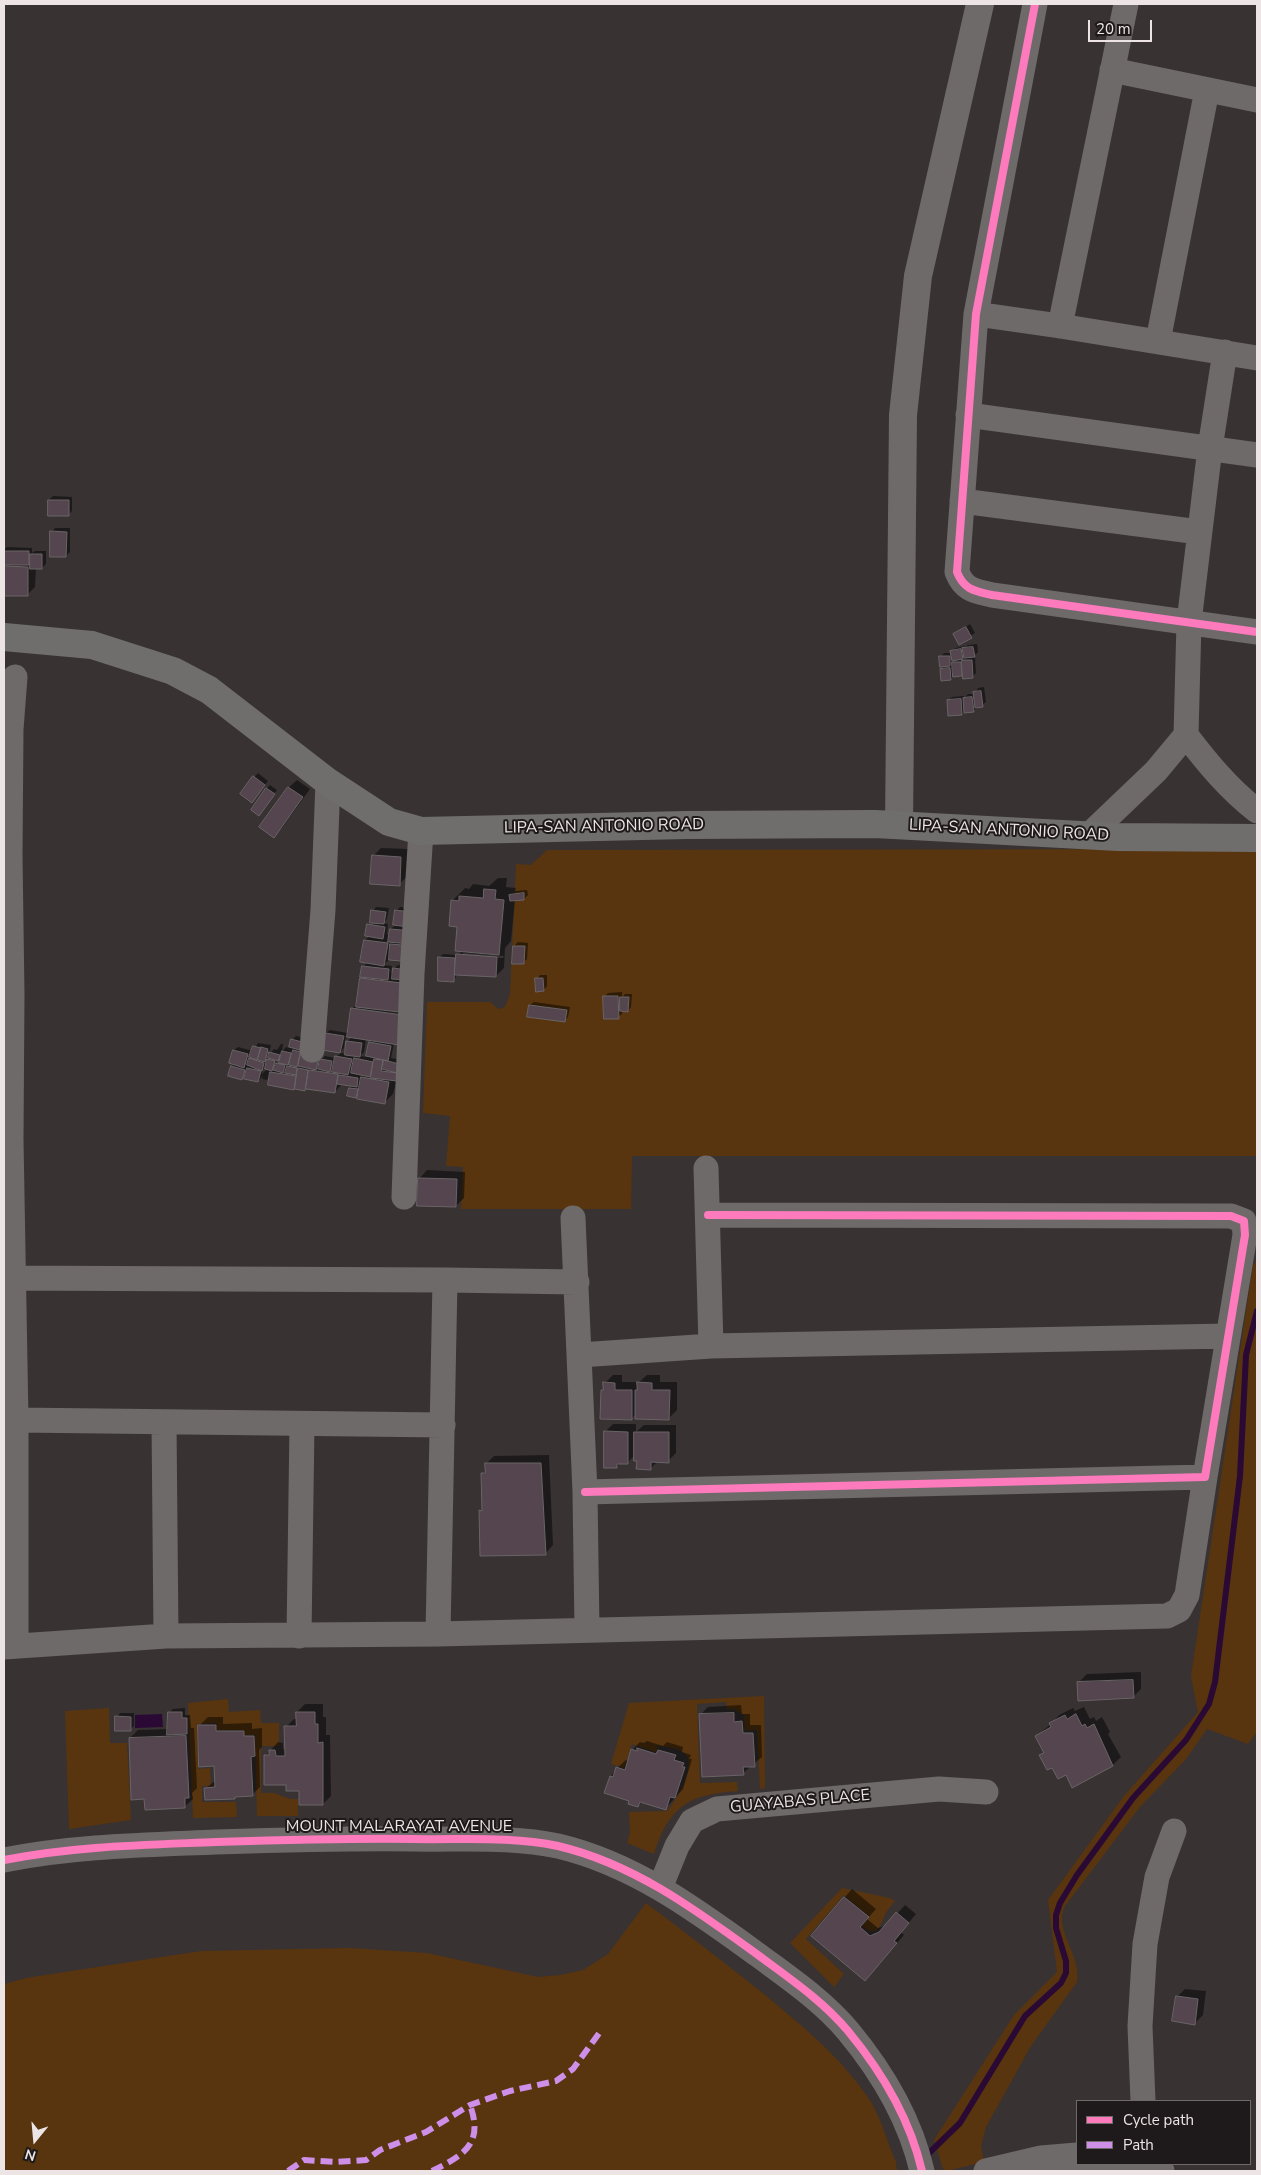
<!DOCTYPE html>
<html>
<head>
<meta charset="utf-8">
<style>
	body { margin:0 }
	#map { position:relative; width:1261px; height:2175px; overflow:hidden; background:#383233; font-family:"Nunito Sans",sans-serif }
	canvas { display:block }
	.frame { position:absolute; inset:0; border:5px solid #ece4e5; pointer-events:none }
	.legend { position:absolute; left:1076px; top:2100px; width:175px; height:65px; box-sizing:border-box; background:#1e191a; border:1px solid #706a6b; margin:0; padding:6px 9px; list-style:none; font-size:15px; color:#ece4e5 }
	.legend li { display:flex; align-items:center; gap:10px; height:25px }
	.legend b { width:25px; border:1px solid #706a6b }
	.north { position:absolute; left:10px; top:2115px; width:50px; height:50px; -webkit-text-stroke:4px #1e191a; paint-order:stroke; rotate:197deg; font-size:14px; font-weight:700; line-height:20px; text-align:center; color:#ece4e5 }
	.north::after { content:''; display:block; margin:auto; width:18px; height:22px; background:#ece4e5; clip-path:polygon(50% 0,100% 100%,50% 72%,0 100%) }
	.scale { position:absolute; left:1088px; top:20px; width:64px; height:22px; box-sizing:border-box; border:2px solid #ece4e5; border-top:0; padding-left:6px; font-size:15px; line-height:18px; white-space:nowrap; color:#ece4e5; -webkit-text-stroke:4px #1e191a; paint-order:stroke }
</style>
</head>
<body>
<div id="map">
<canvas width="1261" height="2175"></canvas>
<div class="frame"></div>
<ul class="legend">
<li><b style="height:6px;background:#fd7abc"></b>Cycle path</li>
<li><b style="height:6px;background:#ce8fe9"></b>Path</li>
</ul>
<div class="north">N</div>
<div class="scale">20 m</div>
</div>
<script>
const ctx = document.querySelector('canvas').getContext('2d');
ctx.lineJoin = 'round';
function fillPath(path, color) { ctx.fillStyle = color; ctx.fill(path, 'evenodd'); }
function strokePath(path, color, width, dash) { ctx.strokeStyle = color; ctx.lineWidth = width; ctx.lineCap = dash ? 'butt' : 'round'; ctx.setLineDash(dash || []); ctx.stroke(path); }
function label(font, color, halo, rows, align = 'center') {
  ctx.font = font + ' "Nunito Sans",sans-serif'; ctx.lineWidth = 4; ctx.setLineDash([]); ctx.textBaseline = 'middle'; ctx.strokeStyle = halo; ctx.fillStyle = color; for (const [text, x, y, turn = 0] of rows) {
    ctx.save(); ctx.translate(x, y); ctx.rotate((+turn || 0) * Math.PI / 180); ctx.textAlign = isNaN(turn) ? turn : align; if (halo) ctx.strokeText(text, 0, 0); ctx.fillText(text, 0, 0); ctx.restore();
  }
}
const green = new Path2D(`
	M 1257,849 L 1257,1156 L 632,1156 L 631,1209 L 461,1209 L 463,1167 L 446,1166 L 450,1116 L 423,1113 L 427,1002 L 490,1002 L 498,1009 L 505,1007 L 510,994 L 516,864 L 531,865 L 547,850 Z
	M 1257,1261 L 1257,1732 L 1248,1744 L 1207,1729 L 1186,1759 L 1140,1807 L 1065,1906 C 1053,1930 1082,1956 1077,1982 L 1031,2046 L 986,2127 L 981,2146 L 984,2162 L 946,2171 L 943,2169 L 934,2140 L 1014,2015 L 1057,1972 L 1048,1900 L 1124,1796 L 1198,1712 L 1191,1676 L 1253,1265 Z
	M 764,1696 L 765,1788 L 760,1789 L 757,1730 L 745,1730 L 744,1715 L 734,1709 L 727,1709 L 726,1702 L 697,1704 L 700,1783 L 737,1782 L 738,1791 C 688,1795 670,1805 654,1854 L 627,1843 L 630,1832 L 629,1812 L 667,1811 C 676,1802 697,1765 685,1754 C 679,1748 666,1747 658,1745 L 656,1752 L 632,1744 L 624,1768 L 611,1764 L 629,1703 Z
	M 228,1699 L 229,1712 L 260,1710 L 261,1723 L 279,1723 L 279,1746 L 261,1746 L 261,1793 L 274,1793 L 290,1799 L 298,1799 L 298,1816 L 257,1816 L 255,1735 L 245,1735 L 244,1730 L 217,1730 L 216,1723 L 197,1724 L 198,1769 L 210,1768 L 211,1786 L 202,1786 L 202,1802 L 236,1802 L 237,1817 L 193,1818 L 188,1703 Z
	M 109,1708 L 110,1743 L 127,1743 L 131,1820 L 69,1829 L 65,1711 Z
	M 842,1888 L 890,1898 L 895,1901 C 892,1905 889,1908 887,1911 C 880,1922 880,1940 862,1926 L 870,1917 L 844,1895 L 806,1939 L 844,1974 L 834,1987 L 790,1943 Z
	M 646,1903 C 686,1933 725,1963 764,1994 C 802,2026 841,2057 869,2099 C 881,2117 887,2142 896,2162 L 897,2171 L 4,2171 L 4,1984 L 26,1978 L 201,1951 L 350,1948 L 427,1953 L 538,1977 L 560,1975 L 583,1970 L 608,1954 Z`);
const water = new Path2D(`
	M 162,1714 L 163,1727 L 135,1728 L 135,1715 Z`);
const shadow = new Path2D(`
	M 53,496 L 72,497 L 72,511 L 68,515 L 49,500 Z
	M 55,528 L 70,528 L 70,552 L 66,556 L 52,532 Z
	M 7,547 L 32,548 L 32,553 L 35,551 L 46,551 L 46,564 L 42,568 L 36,568 L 35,587 L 27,595 L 4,595 L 4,550 Z
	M 970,624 L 975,633 L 959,643 L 954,635 Z
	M 977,644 L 978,652 L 973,657 L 975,657 L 976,673 L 972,677 L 954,676 L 951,679 L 941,669 L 945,665 L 941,657 L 944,653 L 952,653 L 955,648 L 965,646 L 965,647 L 968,645 Z
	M 984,687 L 986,702 L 973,711 L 964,712 L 962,714 L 948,700 L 952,697 L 964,696 L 964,698 L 968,694 L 975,694 L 978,688 Z
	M 258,773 L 268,781 L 255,797 L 241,793 Z
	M 297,780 L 310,789 L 282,828 L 274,836 L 288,788 Z
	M 270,785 L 277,790 L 259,814 L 267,788 Z
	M 381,848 L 409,849 L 408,876 L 399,884 L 373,856 Z
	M 498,878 L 507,878 L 506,887 L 516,888 L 515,891 L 527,890 L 528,895 L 524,899 L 515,900 L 511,941 L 505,948 L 504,968 L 496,976 L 458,974 L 454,980 L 439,958 L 443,954 L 458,955 L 462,951 L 452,901 L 465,888 L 469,889 L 473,884 L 489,886 ZM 463,953 L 504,956 L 503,958 L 463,956 Z
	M 376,907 L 389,908 L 387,919 L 384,923 L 388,924 L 387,934 L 390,935 L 391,929 L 396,924 L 396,911 L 400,907 L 414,909 L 414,939 L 383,965 L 392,966 L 391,973 L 394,974 L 394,969 L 398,965 L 410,967 L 391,1058 L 402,1060 L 393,1094 L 384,1103 L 360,1093 L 355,1097 L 350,1088 L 353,1085 L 343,1083 L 335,1092 L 306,1088 L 305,1089 L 297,1085 L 293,1088 L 271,1076 L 267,1080 L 262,1079 L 263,1076 L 258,1081 L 247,1073 L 242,1078 L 232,1066 L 235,1063 L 234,1050 L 238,1047 L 253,1051 L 258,1043 L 271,1045 L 269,1054 L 274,1049 L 277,1050 L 281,1044 L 283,1044 L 282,1052 L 286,1047 L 290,1048 L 292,1040 L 296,1036 L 305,1038 L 323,1050 L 321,1060 L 325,1056 L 336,1058 L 340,1053 L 346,1054 L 348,1041 L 352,1037 L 346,1035 L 344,1048 L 340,1052 L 326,1033 L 330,1030 L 348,1033 L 352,1009 L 358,1002 L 361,979 L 363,976 L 363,967 L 368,962 L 365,940 L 370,936 L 368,925 L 372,921 L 373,911 ZM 366,1039 L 373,1040 L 370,1042 L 367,1057 L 360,1056 L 364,1052 ZM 383,1053 L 384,1053 L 384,1066 L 380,1065 ZM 282,1055 L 281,1060 L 276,1065 L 277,1060 ZM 264,1067 L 268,1068 L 262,1074 Z
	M 518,942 L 528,943 L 527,959 L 523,963 L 514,946 Z
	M 540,975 L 547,975 L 547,986 L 544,990 L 537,979 Z
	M 622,992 L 622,998 L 625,994 L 632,994 L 631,1007 L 628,1011 L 622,1010 L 622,1014 L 618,1017 L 605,996 L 608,993 Z
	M 534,1002 L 570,1007 L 568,1017 L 564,1021 L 530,1005 Z
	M 427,1170 L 465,1172 L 464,1198 L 456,1206 L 419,1179 Z
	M 613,1375 L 622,1375 L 622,1382 L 639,1382 L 647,1375 L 660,1375 L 660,1382 L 677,1382 L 677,1410 L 669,1418 L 636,1414 L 631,1419 L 602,1391 L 604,1388 L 605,1383 Z
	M 613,1424 L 636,1424 L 636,1432 L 644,1425 L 676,1425 L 676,1453 L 668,1461 L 658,1461 L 651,1468 L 638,1460 L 635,1455 L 628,1462 L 621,1462 L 617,1467 L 605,1432 Z
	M 549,1455 L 553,1545 L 545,1554 L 480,1511 L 483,1508 L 483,1473 L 486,1470 L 486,1464 L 494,1456 Z
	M 1141,1672 L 1141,1689 L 1133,1697 L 1079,1682 L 1087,1674 Z
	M 305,1704 L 323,1704 L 323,1717 L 326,1717 L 326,1735 L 330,1735 L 331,1796 L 323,1804 L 287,1784 L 265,1756 L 278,1742 L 283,1743 L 283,1749 L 286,1749 L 286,1727 L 294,1719 L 297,1719 L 297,1712 Z
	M 741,1705 L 742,1714 L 750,1714 L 750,1725 L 761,1725 L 762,1757 L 743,1773 L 700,1715 L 708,1707 Z
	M 1084,1707 L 1090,1719 L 1094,1717 L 1096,1721 L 1102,1717 L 1110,1732 L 1108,1734 L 1121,1757 L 1113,1765 L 1073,1786 L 1066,1773 L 1052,1766 L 1040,1756 L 1045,1751 L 1036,1736 L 1051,1724 L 1059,1715 L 1073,1708 L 1075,1711 Z
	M 185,1708 L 185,1715 L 190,1715 L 191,1728 L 194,1728 L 197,1788 L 192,1793 L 193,1799 L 184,1807 L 145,1798 L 130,1738 L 138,1730 L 169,1729 L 169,1713 L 173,1709 Z
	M 120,1713 L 134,1713 L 134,1726 L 130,1730 L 117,1717 Z
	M 208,1717 L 223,1717 L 223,1724 L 252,1723 L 252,1729 L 262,1728 L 262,1747 L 259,1750 L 260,1787 L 252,1795 L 237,1795 L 235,1798 L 206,1788 L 216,1780 L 216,1765 L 200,1725 Z
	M 647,1741 L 663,1746 L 667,1742 L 683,1747 L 682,1752 L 691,1755 L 689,1759 L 692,1759 L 683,1789 L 666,1808 L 643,1801 L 638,1806 L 631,1800 L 606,1792 L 611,1776 L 617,1768 L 626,1760 L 629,1761 L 632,1750 L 640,1742 L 644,1743 Z
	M 852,1889 L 876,1909 L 867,1919 L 878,1928 L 887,1925 L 905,1905 L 916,1914 L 901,1932 L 904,1935 L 873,1971 L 812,1935 Z
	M 1185,1989 L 1206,1991 L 1203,2015 L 1195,2023 L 1177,1997 Z`);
const stream = new Path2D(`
	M 925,2157 L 960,2123 L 1025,2016 L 1061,1983 L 1066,1973 L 1066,1961 L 1056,1928 L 1056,1915 L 1060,1903 L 1077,1875 L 1133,1798 L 1186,1740 L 1209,1704 L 1215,1682 L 1240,1476 L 1246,1355 L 1257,1311`);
const building = new Path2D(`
	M 48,500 L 69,500 L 69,516 L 48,516 Z
	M 50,531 L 67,532 L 66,557 L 50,557 Z
	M 4,551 L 29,551 L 29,565 L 4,565 Z
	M 30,554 L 42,554 L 42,569 L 30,569 Z
	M 4,566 L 28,567 L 28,596 L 4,596 Z
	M 966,627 L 972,638 L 959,645 L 953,634 Z
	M 973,647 L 975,657 L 964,658 L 962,648 Z
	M 961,649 L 963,659 L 952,661 L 950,651 Z
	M 939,656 L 950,656 L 950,666 L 940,667 Z
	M 962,660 L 972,660 L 973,678 L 963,679 Z
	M 952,662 L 961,662 L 962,676 L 953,677 Z
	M 950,668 L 951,680 L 941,681 L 940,669 Z
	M 981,691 L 983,707 L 975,708 L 973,692 Z
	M 972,697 L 974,712 L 964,713 L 963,698 Z
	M 961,699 L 962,715 L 948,716 L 947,700 Z
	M 253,776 L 265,785 L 252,803 L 240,794 Z
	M 288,787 L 303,797 L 274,838 L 259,827 Z
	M 266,788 L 275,794 L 259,816 L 251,810 Z
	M 372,855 L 401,857 L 400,886 L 370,884 Z
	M 484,889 L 496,890 L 495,899 L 504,900 L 499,955 L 455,951 L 457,927 L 449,926 L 451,900 L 459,901 L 459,896 L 483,898 Z
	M 524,893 L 524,900 L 510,901 L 509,895 Z
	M 371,910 L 386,912 L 384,924 L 370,923 Z
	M 395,910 L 410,912 L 409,927 L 393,925 Z
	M 367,924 L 385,927 L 383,939 L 365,936 Z
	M 390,929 L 413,931 L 411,944 L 388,942 Z
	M 364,940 L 388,943 L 384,966 L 360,962 Z
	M 390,944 L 402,945 L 401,961 L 389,960 Z
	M 513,946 L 525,946 L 524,964 L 512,964 Z
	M 456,954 L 497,957 L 496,977 L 455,975 Z
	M 438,957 L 455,958 L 454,982 L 438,981 Z
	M 362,966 L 389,969 L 388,980 L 360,977 Z
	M 393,968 L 407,970 L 406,980 L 392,979 Z
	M 360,978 L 402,983 L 399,1012 L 356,1007 Z
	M 535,978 L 543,978 L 544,991 L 536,992 Z
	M 603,996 L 618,996 L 619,1019 L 604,1019 Z
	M 620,997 L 629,997 L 628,1012 L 620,1011 Z
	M 529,1005 L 567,1010 L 565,1022 L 527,1017 Z
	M 351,1008 L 403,1015 L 399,1045 L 347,1037 Z
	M 325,1033 L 344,1036 L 340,1053 L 322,1050 Z
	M 291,1039 L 302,1042 L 300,1050 L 289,1047 Z
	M 346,1041 L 362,1043 L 360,1057 L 345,1055 Z
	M 369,1042 L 391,1046 L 388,1061 L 366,1056 Z
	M 253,1046 L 261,1048 L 257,1060 L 249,1057 Z
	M 261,1047 L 268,1049 L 265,1062 L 258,1060 Z
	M 233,1050 L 248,1054 L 244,1068 L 229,1063 Z
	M 293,1050 L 301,1052 L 297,1067 L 289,1065 Z
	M 301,1050 L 320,1053 L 316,1070 L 298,1066 Z
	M 282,1051 L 291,1053 L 288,1065 L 279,1063 Z
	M 269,1052 L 280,1055 L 278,1061 L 268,1058 Z
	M 335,1056 L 352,1059 L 348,1075 L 332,1072 Z
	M 249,1058 L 264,1063 L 262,1071 L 247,1065 Z
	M 354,1058 L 373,1062 L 370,1077 L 351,1073 Z
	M 267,1059 L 275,1061 L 272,1071 L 265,1069 Z
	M 320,1059 L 332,1061 L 330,1072 L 318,1069 Z
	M 374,1059 L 383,1060 L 381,1071 L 398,1073 L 397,1081 L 371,1078 Z
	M 384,1060 L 399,1064 L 397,1073 L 382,1069 Z
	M 276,1063 L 285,1065 L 283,1073 L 273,1070 Z
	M 231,1066 L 245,1070 L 242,1080 L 228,1076 Z
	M 287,1066 L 297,1068 L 296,1075 L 285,1073 Z
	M 247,1068 L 261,1071 L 258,1082 L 244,1079 Z
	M 298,1068 L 308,1070 L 305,1091 L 295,1089 Z
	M 309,1070 L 338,1074 L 335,1093 L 306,1089 Z
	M 270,1072 L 296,1076 L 294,1090 L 268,1085 Z
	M 339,1075 L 358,1078 L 357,1087 L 337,1084 Z
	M 361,1077 L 389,1082 L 385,1104 L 357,1099 Z
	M 349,1088 L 358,1089 L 356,1098 L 347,1096 Z
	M 418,1178 L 457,1179 L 456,1207 L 417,1206 Z
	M 603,1382 L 615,1383 L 615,1390 L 632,1390 L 632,1420 L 600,1419 L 601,1390 L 603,1390 Z
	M 637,1382 L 652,1383 L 652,1390 L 670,1390 L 669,1420 L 635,1419 L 635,1390 L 637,1390 Z
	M 604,1431 L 628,1432 L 628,1464 L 617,1464 L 617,1468 L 604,1468 Z
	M 634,1432 L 669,1432 L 669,1463 L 651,1462 L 651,1470 L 636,1469 L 637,1461 L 634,1461 Z
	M 485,1463 L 541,1463 L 546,1555 L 480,1556 L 479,1510 L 482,1511 L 481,1473 L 485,1473 Z
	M 1133,1680 L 1134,1698 L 1078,1701 L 1077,1682 Z
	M 168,1712 L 182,1712 L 182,1718 L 187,1718 L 187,1734 L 167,1735 Z
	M 296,1712 L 315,1712 L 315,1724 L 318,1724 L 318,1743 L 323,1742 L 323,1805 L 299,1805 L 299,1791 L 286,1791 L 286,1785 L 264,1785 L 264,1755 L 269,1755 L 269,1750 L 275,1750 L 276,1756 L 285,1756 L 284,1726 L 296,1726 Z
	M 734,1713 L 734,1722 L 742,1721 L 743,1733 L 753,1733 L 755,1767 L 743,1767 L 744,1775 L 702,1777 L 699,1714 Z
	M 1076,1714 L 1082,1726 L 1085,1724 L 1087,1728 L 1094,1724 L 1113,1766 L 1072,1788 L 1066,1775 L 1058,1779 L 1052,1768 L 1047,1770 L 1039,1755 L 1044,1753 L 1035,1736 L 1051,1727 L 1049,1723 L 1065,1715 L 1067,1719 Z
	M 115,1716 L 131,1717 L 131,1731 L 115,1731 Z
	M 198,1725 L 216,1725 L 216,1731 L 244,1731 L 244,1736 L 254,1736 L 255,1756 L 251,1757 L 253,1796 L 235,1797 L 235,1799 L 205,1800 L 204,1788 L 215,1787 L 214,1766 L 199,1767 Z
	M 186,1736 L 189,1798 L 185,1798 L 185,1808 L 145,1810 L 144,1799 L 131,1800 L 129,1738 Z
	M 637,1748 L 656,1754 L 658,1750 L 676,1755 L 674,1760 L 684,1763 L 682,1767 L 685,1767 L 675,1798 L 670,1797 L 666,1810 L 640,1802 L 638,1807 L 628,1804 L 629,1801 L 604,1793 L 610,1776 L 613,1777 L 616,1767 L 625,1770 L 631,1749 L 637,1751 Z
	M 844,1897 L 869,1917 L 860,1927 L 870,1936 L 879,1932 L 896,1912 L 909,1923 L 894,1941 L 897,1943 L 865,1981 L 811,1936 Z
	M 1176,1996 L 1198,1999 L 1195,2025 L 1172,2021 Z`);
const minor = new Path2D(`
	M 1035,4 L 976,314 L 957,572 C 964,590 975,591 992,595 L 1257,632
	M 1112,70 L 1257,100
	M 976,314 L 1060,326 L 1257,358
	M 1060,326 L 1126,4
	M 1158,341 L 1207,90
	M 968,415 L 1257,455
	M 962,501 L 1199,532
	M 1186,735 C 1208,764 1229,789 1257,811
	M 1089,835 L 1156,771 L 1186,735 L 1189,622 L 1210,448 L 1225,352
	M 312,1050 L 323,910 L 328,782
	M 706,1168 L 711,1346 L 1228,1336
	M 404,1197 L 412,974 L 421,831
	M 573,1218 L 585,1492 L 587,1630
	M 4,1278 L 445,1280
	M 580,1355 L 711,1346
	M 4,1420 L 16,1420 L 11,1139 L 12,995 L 10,855 L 11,729 L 15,677
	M 164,1422 L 166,1636
	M 585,1492 L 1205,1477 L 1245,1235 L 1244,1221 L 1231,1216 L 708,1215
	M 438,1634 L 445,1280 L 577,1282
	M 299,1636 L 302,1424
	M 16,1646 L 16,1420 L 443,1425
	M 4,1647 L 166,1636 L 438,1634 L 1167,1616 L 1179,1610 L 1187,1595 L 1205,1477
	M 4,1860 C 74,1846 145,1845 216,1842 C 282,1840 348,1838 414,1839 C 461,1840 512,1836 558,1846 C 634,1864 696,1910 758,1955 C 789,1978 823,2001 848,2031 C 882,2072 910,2119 922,2171
	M 660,1888 L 677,1846 L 692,1821 L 717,1809 L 939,1789 L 986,1792
	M 1143,2101 L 1140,2026 L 1145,1944 L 1157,1877 L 1174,1831
	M 1156,2164 L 1162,2171
	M 986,2171 L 1041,2158 L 1077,2155
	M 1059,2171 L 1121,2169 L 1136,2171`);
const tertiary = new Path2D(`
	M 899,825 L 903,415 L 918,276 L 980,4`);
const secondary = new Path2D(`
	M 4,637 L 92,645 L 173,671 L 209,690 L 328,782 L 389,822 L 421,831 L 687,825 L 875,824 L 1118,837 L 1257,838`);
const quiet = new Path2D(`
	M 288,2171 L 304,2160 L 336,2162 L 366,2160 L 380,2150 L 426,2132 L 470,2105 L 510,2091 L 556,2081 L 573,2069 L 600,2032
	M 432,2171 C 464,2155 484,2144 470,2105`);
const cycleway = new Path2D(`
	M 1035,4 L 976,314 L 957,572 C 964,590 975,591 992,595 L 1257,632
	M 585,1492 L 1205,1477 L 1245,1235 L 1244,1221 L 1231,1216 L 708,1215
	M 4,1860 C 74,1846 145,1845 216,1842 C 282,1840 348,1838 414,1839 C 461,1840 512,1836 558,1846 C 634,1864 696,1910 758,1955 C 789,1978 823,2001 848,2031 C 882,2072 910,2119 922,2171`);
const streetNames = [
	["LIPA-SAN ANTONIO ROAD",604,827,-1],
	["LIPA-SAN ANTONIO ROAD",1009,831,3],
	["GUAYABAS PLACE",800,1802,-5],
	["MOUNT MALARAYAT AVENUE",399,1827]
];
fillPath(green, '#58350e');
fillPath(water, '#2a0935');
fillPath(shadow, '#0007');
strokePath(stream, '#2a0935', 6);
fillPath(building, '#55454e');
strokePath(building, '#696466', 1);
strokePath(minor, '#6e6a6a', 25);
strokePath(tertiary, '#6e6a6a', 28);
strokePath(secondary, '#706e6d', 28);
strokePath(quiet, '#ce8fe9', 6, [12, 6]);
strokePath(cycleway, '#fd7abc', 8);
label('16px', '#ece4e5', '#1e191a', streetNames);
</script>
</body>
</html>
